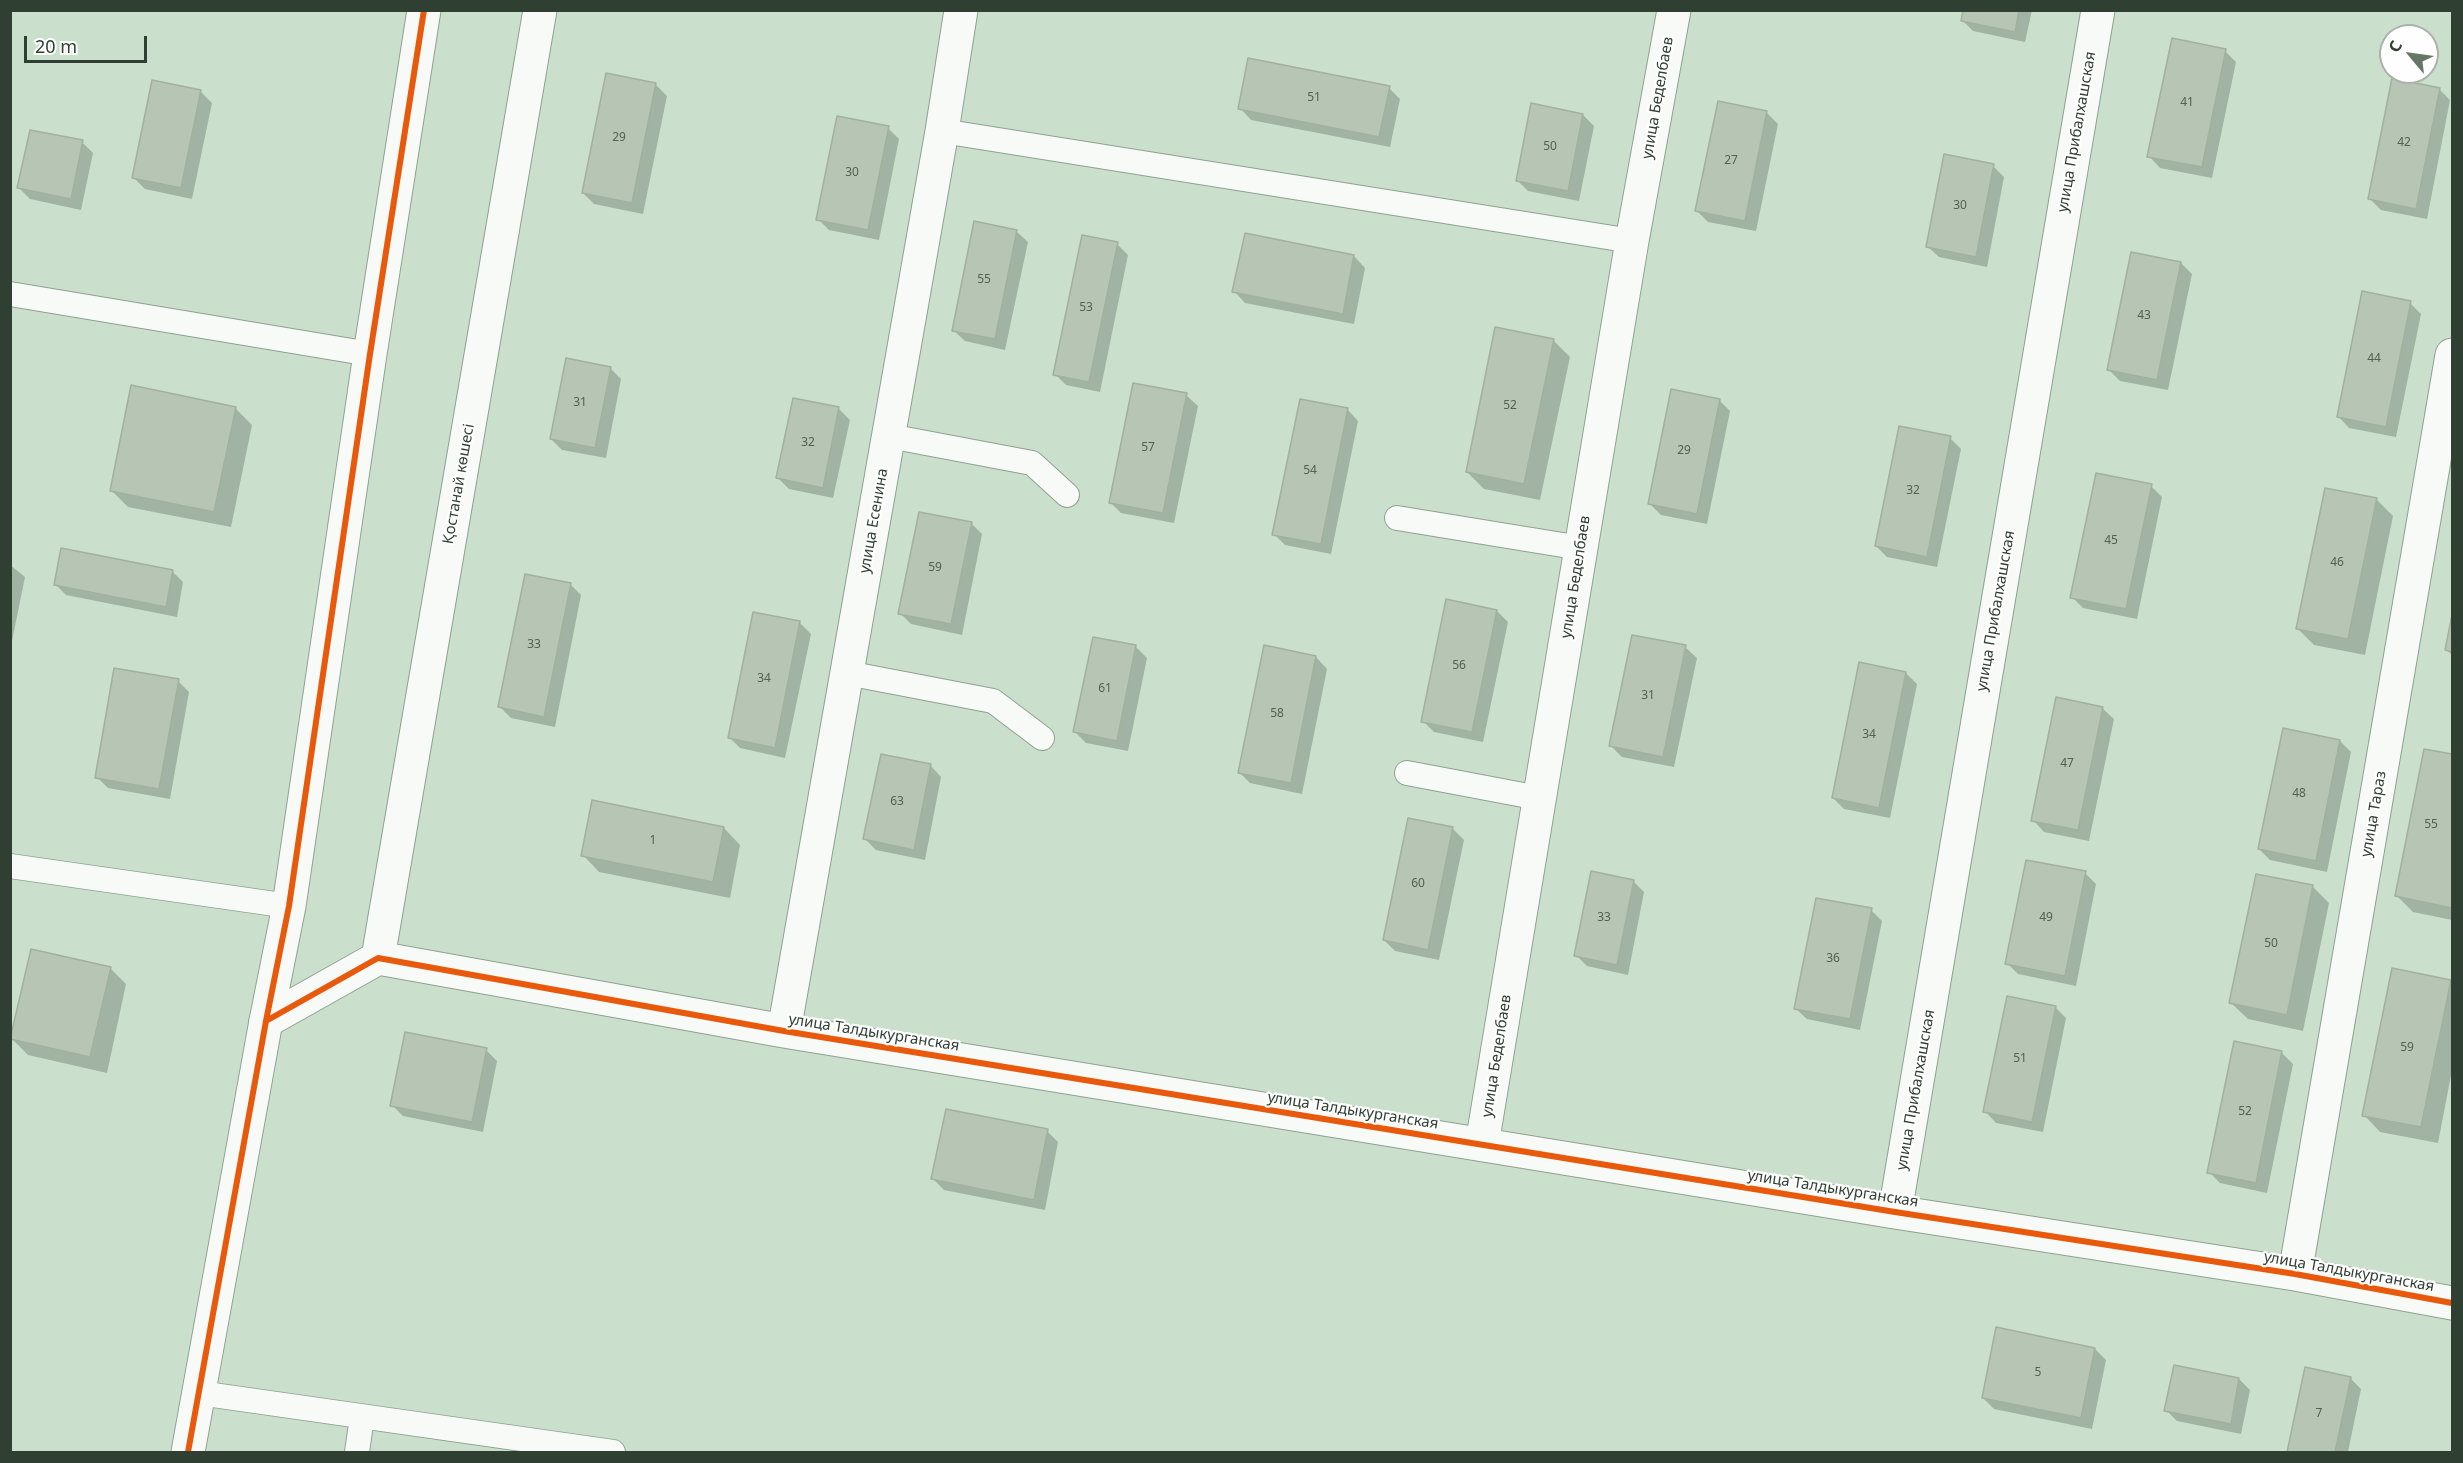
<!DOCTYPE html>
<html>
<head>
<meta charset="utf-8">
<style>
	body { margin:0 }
	#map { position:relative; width:2463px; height:1463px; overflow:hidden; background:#cae0cc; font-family:"Noto Sans",sans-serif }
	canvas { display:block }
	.frame { position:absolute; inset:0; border:12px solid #2f3f31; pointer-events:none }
	.north { position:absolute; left:2379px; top:24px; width:60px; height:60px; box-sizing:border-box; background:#fefefe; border:2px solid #abb2ac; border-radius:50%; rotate:299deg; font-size:16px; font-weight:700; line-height:24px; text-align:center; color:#2f3f31 }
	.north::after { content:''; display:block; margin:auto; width:21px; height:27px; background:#657767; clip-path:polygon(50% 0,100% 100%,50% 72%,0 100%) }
	.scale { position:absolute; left:24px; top:36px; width:123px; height:27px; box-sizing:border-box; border:3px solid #2f3f31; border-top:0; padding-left:8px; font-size:18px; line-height:21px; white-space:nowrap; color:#2f3f31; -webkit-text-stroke:4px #fefefe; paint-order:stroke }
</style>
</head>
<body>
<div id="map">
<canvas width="2463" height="1463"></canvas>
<div class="frame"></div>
<div class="north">С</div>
<div class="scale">20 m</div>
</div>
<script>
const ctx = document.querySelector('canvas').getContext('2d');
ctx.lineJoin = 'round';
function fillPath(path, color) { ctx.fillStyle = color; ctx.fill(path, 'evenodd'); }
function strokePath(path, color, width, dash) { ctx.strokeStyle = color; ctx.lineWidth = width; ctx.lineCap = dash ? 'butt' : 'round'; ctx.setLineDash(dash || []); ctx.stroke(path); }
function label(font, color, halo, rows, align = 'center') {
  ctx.font = font + ' "Noto Sans",sans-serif'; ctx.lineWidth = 4.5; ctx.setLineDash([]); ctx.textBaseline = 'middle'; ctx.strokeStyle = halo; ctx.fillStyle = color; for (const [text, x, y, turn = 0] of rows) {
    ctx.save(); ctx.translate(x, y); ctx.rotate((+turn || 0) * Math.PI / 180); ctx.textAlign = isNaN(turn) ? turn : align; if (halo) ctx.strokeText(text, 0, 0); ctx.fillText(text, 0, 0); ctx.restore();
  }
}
const shadow = new Path2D(`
	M 1964,10 L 2032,10 L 2025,42 L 1973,31 L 1962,20 Z
	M 2225,51 L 2236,62 L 2212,178 L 2160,168 L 2149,156 Z
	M 656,85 L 667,96 L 643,214 L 594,204 L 583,193 Z
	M 1389,88 L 1400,99 L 1390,147 L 1251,120 L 1240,108 Z
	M 2439,89 L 2450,100 L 2427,219 L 2381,210 L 2370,199 Z
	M 201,92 L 212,103 L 192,199 L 145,189 L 134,178 Z
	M 1719,103 L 1767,113 L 1778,124 L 1756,231 L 1708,222 L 1697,211 Z
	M 1583,115 L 1594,126 L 1579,201 L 1528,191 L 1517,180 Z
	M 888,128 L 899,139 L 879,240 L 829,230 L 818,219 Z
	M 82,142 L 93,153 L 81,210 L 30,199 L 19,188 Z
	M 1993,166 L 2004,177 L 1987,267 L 1939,257 L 1927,246 Z
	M 1016,231 L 1028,242 L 1005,350 L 965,341 L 953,330 Z
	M 1117,244 L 1128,255 L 1100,392 L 1066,385 L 1055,374 Z
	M 1354,256 L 1365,268 L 1354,324 L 1245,303 L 1234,291 Z
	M 2181,263 L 2192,274 L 2168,390 L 2120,381 L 2109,370 Z
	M 2410,303 L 2421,314 L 2396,437 L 2349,428 L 2338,416 Z
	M 1553,340 L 1570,357 L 1540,500 L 1484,489 L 1467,472 Z
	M 610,368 L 621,379 L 606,458 L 562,450 L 551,439 Z
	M 1186,395 L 1198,406 L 1174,523 L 1121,513 L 1110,502 Z
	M 1719,400 L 1730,411 L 1707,524 L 1661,515 L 1650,504 Z
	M 235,408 L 252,425 L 231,527 L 128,507 L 111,490 Z
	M 838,408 L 850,420 L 833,498 L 789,489 L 778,478 Z
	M 1347,409 L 1358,421 L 1331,554 L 1285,545 L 1274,534 Z
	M 1950,438 L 1961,449 L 1937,567 L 1887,557 L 1876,546 Z
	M 2151,486 L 2162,497 L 2137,619 L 2083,608 L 2072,597 Z
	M 2377,500 L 2393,516 L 2365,655 L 2314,645 L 2297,628 Z
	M 971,523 L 982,534 L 962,635 L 911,624 L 900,613 Z
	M 10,565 L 25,577 L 10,651 Z
	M 172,571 L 183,582 L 177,617 L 66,595 L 55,584 Z
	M 570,584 L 581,595 L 555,727 L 511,718 L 500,707 Z
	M 1497,611 L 1508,622 L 1483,742 L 1434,732 L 1423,721 Z
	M 799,622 L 811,634 L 785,758 L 740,748 L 729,737 Z
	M 2452,622 L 2452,655 L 2447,650 Z
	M 1094,639 L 1136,647 L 1147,658 L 1128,751 L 1086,743 L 1075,732 Z
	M 1685,647 L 1697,658 L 1674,767 L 1622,757 L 1611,746 Z
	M 1316,657 L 1327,669 L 1302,794 L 1250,783 L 1239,772 Z
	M 1906,673 L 1917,684 L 1890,818 L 1844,809 L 1833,798 Z
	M 178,681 L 189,692 L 170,799 L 108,788 L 97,777 Z
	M 2102,708 L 2114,719 L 2089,841 L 2044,832 L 2033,820 Z
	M 2340,741 L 2351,752 L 2327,872 L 2270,860 L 2259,849 Z
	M 2425,750 L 2452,756 L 2452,920 L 2413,912 L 2397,896 Z
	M 930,765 L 941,777 L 925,860 L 876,850 L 865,839 Z
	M 724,828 L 740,845 L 730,898 L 599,872 L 583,855 Z
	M 1453,829 L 1464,840 L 1439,960 L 1395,951 L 1384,940 Z
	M 2085,873 L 2096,884 L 2076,986 L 2018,974 L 2007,963 Z
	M 2257,875 L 2313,887 L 2329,903 L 2303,1031 L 2248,1019 L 2231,1003 Z
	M 1633,881 L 1644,892 L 1628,975 L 1587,966 L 1576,955 Z
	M 1871,910 L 1882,921 L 1860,1030 L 1807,1019 L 1795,1008 Z
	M 110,968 L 126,984 L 107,1073 L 28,1055 L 11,1038 Z
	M 2451,982 L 2452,984 L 2452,1070 L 2438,1143 L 2380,1132 L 2364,1115 Z
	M 2055,1007 L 2066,1018 L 2043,1132 L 1996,1123 L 1985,1111 Z
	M 486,1050 L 497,1061 L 483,1132 L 403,1116 L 392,1105 Z
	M 2282,1053 L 2293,1064 L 2267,1193 L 2220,1183 L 2209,1172 Z
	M 1047,1131 L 1058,1142 L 1045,1210 L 944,1190 L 933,1179 Z
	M 2095,1349 L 2106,1360 L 2092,1429 L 1994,1409 L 1983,1398 Z
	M 2350,1378 L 2361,1389 L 2348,1452 L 2290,1452 Z
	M 2239,1379 L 2250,1390 L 2241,1434 L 2177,1421 L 2166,1410 Z`);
const building = new Path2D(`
	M 1963,10 L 2019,10 L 2015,32 L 1961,21 Z
	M 2172,38 L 2226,49 L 2202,167 L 2147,157 Z
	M 1248,58 L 1390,86 L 1379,137 L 1238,109 Z
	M 606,73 L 656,83 L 632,203 L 582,193 Z
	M 2392,78 L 2440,88 L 2416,209 L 2368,199 Z
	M 152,80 L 201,90 L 181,188 L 132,178 Z
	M 1718,101 L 1767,111 L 1745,221 L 1695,211 Z
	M 1531,103 L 1583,114 L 1568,191 L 1516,181 Z
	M 837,116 L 889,126 L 868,230 L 816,220 Z
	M 30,130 L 83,140 L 71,199 L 17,188 Z
	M 1944,154 L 1994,164 L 1976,257 L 1926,247 Z
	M 974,221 L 1017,230 L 995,339 L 952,331 Z
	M 1245,233 L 1354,255 L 1343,314 L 1232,292 Z
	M 1082,235 L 1118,242 L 1089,382 L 1053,375 Z
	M 2131,252 L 2181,262 L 2157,380 L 2107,370 Z
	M 2362,291 L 2411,301 L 2386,427 L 2337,417 Z
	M 1495,327 L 1554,339 L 1524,484 L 1466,472 Z
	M 566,358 L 611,367 L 595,448 L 550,439 Z
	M 1133,383 L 1187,393 L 1163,513 L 1109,503 Z
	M 131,385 L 236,407 L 214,512 L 110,491 Z
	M 1671,389 L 1720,399 L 1697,514 L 1648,504 Z
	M 793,398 L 839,407 L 823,488 L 776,478 Z
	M 1300,399 L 1348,408 L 1321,544 L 1272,535 Z
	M 1899,426 L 1951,436 L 1927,557 L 1875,546 Z
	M 2096,473 L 2152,484 L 2126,609 L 2070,598 Z
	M 2325,488 L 2377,498 L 2348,639 L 2296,629 Z
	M 919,512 L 972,522 L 951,624 L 898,614 Z
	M 61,548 L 173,570 L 166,607 L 54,585 Z
	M 525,574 L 571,583 L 544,717 L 498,707 Z
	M 1446,599 L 1497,610 L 1472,732 L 1421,722 Z
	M 753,612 L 800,621 L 775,748 L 728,738 Z
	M 2452,615 L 2452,652 L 2445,650 Z
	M 1632,635 L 1686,645 L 1663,757 L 1609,746 Z
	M 1093,637 L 1136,645 L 1117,741 L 1073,732 Z
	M 1264,645 L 1316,656 L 1291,783 L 1238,773 Z
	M 1859,662 L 1906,672 L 1879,808 L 1832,798 Z
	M 114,668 L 179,679 L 159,789 L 95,778 Z
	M 2056,697 L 2103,707 L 2078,830 L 2031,821 Z
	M 2283,728 L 2340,740 L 2316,861 L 2258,849 Z
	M 2424,749 L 2452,754 L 2452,908 L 2395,896 Z
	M 881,754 L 931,764 L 914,850 L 863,839 Z
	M 592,800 L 724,827 L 713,882 L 581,856 Z
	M 1408,818 L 1453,827 L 1428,950 L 1383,940 Z
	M 2026,860 L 2086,871 L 2065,976 L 2005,964 Z
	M 1591,871 L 1634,880 L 1617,965 L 1574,956 Z
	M 2256,874 L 2313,885 L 2287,1015 L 2229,1003 Z
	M 1816,898 L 1872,908 L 1850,1019 L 1794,1009 Z
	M 31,949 L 111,967 L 90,1057 L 10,1039 Z
	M 2392,968 L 2451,980 L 2421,1127 L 2362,1116 Z
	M 2007,996 L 2056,1006 L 2032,1122 L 1983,1112 Z
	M 405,1032 L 487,1048 L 472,1122 L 390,1106 Z
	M 2234,1041 L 2282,1051 L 2256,1183 L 2207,1173 Z
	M 946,1109 L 1048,1129 L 1034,1200 L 931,1179 Z
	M 1996,1327 L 2095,1348 L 2081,1418 L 1982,1398 Z
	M 2174,1365 L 2239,1378 L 2231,1424 L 2164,1411 Z
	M 2305,1367 L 2351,1377 L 2335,1452 L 2287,1452 Z`);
const lane = new Path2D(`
	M 942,131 L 1632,241
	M 10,294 L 370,354
	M 889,436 L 1032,463 L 1067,495
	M 1397,518 L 1581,548
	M 847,673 L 993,701 L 1042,738
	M 1407,773 L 1539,798
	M 10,866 L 289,906
	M 199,1393 L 613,1452
	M 357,1452 L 362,1417`);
const street = new Path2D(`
	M 378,958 L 540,10
	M 266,1021 L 378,958 L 784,1031 L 1895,1212 L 2295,1274 L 2452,1303
	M 784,1031 L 942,131 L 961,10
	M 1482,1144 L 1632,241 L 1674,10
	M 1895,1212 L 2098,10
	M 2295,1274 L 2452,355`);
const secondary = new Path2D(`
	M 188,1452 L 266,1021 L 289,906 L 370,354 L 424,10`);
const cycleway = new Path2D(`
	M 266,1021 L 378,958 L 784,1031 L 1895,1212 L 2295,1274 L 2452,1303
	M 188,1452 L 266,1021 L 289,906 L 370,354 L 424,10`);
const numberNames = [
	["51",1314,98],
	["41",2187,103],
	["29",619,138],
	["42",2404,143],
	["50",1550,147],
	["27",1731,161],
	["30",852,173],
	["30",1960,206],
	["55",984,280],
	["53",1086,308],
	["43",2144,316],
	["44",2374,359],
	["31",580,403],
	["52",1510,406],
	["32",808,443],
	["57",1148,448],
	["29",1684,451],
	["54",1310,471],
	["32",1913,491],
	["45",2111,541],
	["46",2337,563],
	["59",935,568],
	["33",534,645],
	["56",1459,666],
	["34",764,679],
	["61",1105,689],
	["31",1648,696],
	["58",1277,714],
	["34",1869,735],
	["47",2067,764],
	["48",2299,794],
	["63",897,802],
	["55",2431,825],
	["1",653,841],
	["60",1418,884],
	["33",1604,918],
	["49",2046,918],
	["50",2271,944],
	["36",1833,959],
	["59",2407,1048],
	["51",2020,1059],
	["52",2245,1112],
	["5",2038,1373],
	["7",2319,1414]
];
const streetNames = [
	["улица Беделбаев",1658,98,-80],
	["улица Прибалхашская",2077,132,-80],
	["Қостанай көшесі",459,484,-80],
	["улица Есенина",874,521,-80],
	["улица Беделбаев",1576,577,-81],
	["улица Прибалхашская",1996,611,-80],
	["улица Тараз",2374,814,-80],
	["улица Талдыкурганская",874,1033,9],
	["улица Беделбаев",1497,1056,-81],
	["улица Прибалхашская",1916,1090,-80],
	["улица Талдыкурганская",1353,1111,9],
	["улица Талдыкурганская",1833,1189,9],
	["улица Талдыкурганская",2349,1272,10]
];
fillPath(shadow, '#0003');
fillPath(building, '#b7c6b4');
strokePath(building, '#a2b09e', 1.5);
strokePath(lane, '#90a192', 26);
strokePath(street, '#90a192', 35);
strokePath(secondary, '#90a192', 35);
strokePath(lane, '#f7faf7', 24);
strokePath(street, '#f7faf7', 33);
strokePath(secondary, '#f7faf7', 33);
strokePath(cycleway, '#e8590c', 6);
label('12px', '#516152', null, numberNames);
label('15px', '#2f3f31', '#fefefe', streetNames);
</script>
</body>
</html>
